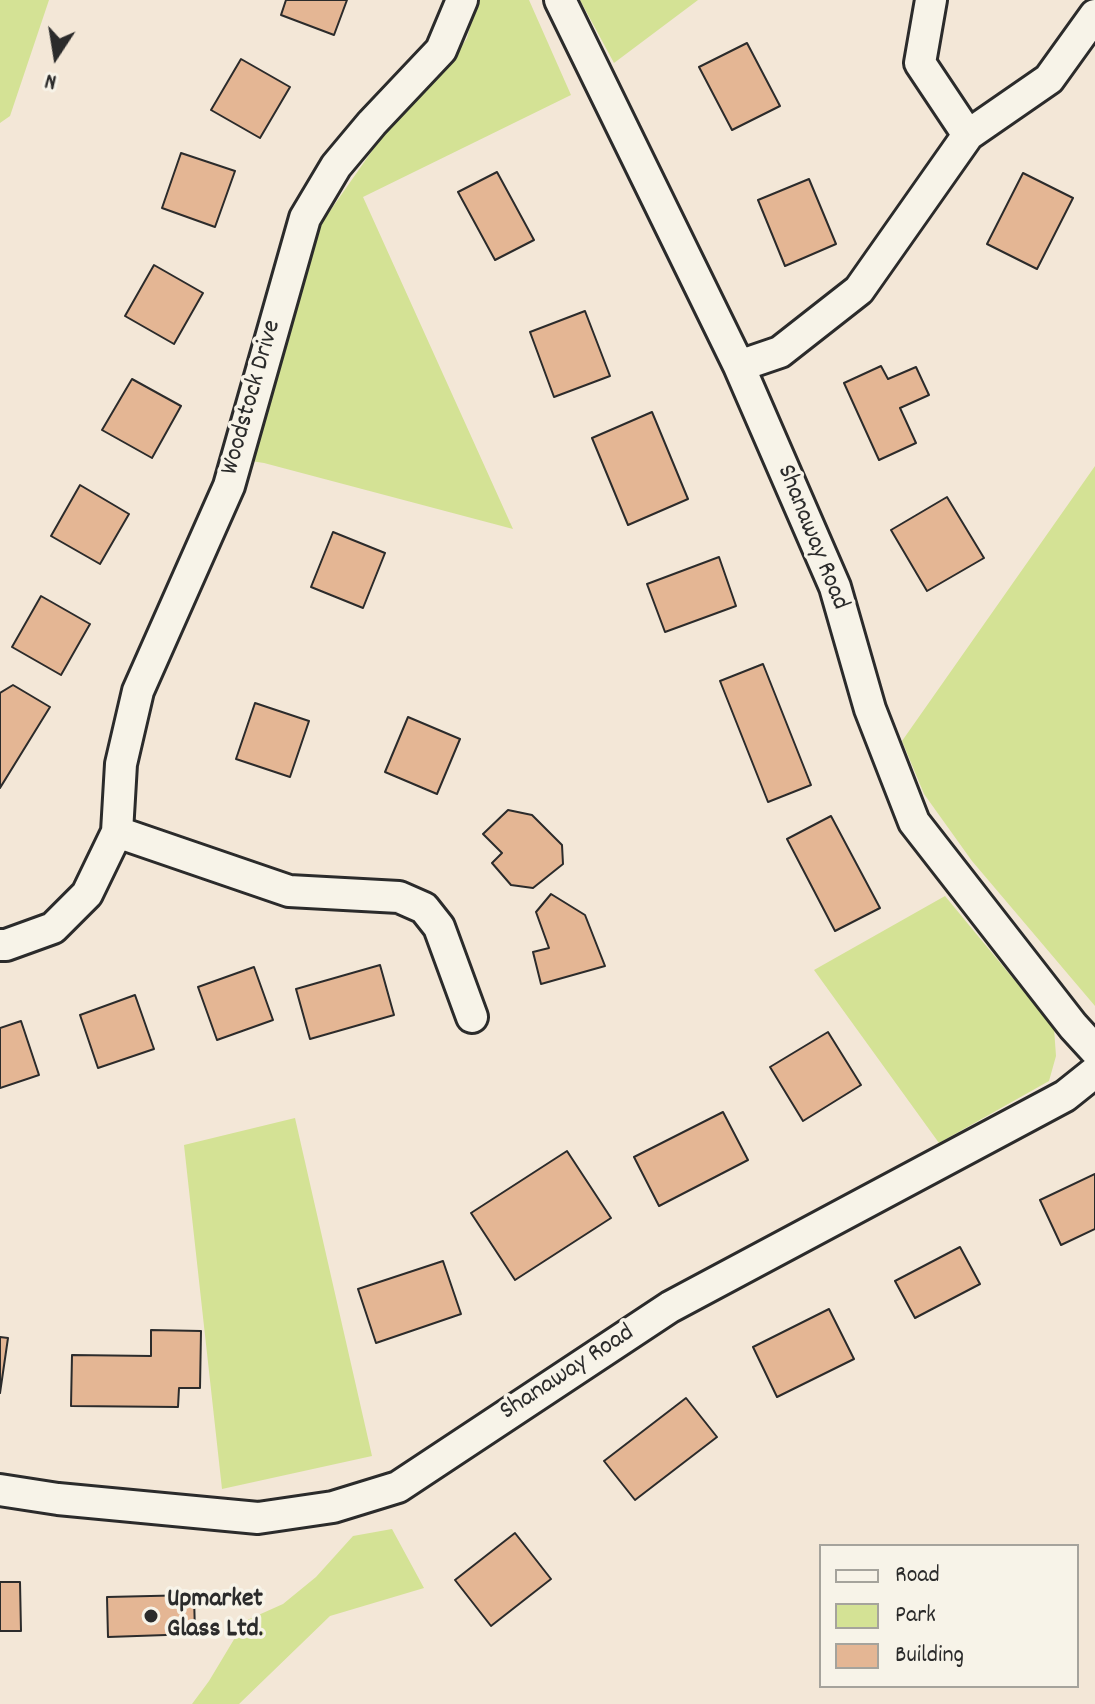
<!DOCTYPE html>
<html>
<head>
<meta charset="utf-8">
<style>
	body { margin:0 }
	#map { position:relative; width:1095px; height:1704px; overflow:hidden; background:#f3e7d7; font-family:Dekko,sans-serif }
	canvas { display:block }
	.legend { position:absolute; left:819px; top:1544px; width:260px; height:144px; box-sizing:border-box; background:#f7f3e8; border:2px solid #a5a39c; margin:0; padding:10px 14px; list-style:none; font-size:24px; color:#2b2b2b }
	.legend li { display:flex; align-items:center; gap:16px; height:40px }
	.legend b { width:40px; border:2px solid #a5a39c }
	.north { position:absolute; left:16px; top:16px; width:80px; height:80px; -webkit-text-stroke:6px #f7f3e8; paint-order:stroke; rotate:192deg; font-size:22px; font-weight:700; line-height:32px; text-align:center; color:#2b2b2b }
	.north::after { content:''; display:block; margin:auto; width:28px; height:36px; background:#2b2b2b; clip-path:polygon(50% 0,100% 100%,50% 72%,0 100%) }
</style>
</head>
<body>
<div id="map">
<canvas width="1095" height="1704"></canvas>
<ul class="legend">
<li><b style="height:10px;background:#f7f3e8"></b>Road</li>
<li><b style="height:22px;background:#d4e295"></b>Park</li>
<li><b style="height:22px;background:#e4b694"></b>Building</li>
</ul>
<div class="north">N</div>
</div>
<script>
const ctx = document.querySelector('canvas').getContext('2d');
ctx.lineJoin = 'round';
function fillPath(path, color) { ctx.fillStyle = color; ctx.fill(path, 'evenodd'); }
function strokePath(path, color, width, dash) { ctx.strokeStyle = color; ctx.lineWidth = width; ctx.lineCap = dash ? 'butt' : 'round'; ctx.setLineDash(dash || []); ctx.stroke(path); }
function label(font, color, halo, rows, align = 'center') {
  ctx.font = font + ' Dekko,sans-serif'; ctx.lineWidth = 7; ctx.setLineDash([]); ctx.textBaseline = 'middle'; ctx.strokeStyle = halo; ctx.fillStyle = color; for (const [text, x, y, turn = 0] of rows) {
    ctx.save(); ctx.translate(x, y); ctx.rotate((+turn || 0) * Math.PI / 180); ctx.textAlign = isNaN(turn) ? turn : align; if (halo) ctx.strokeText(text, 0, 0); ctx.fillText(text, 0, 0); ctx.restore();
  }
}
const green = new Path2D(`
	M 0,0 L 49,0 L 10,116 L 0,123 Z
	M 477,0 L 529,0 L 571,95 L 363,197 L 513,529 L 264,463 L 251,461 L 316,231 L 381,138 L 446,70 L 467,38 Z
	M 580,0 L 698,0 L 614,63 Z
	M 1095,466 L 1095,1006 L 972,861 L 924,794 L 902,741 Z
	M 945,896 L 1054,1028 L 1056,1056 L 1049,1081 L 939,1143 L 814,970 Z
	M 295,1118 L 372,1456 L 222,1489 L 184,1145 Z
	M 392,1529 L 424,1588 L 330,1616 L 239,1704 L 192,1704 L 209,1681 L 245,1621 L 283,1604 L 316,1577 L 353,1536 Z`);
const building = new Path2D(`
	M 286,0 L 347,0 L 334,35 L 281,15 Z
	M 747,43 L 780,106 L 732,130 L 699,67 Z
	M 241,59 L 290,87 L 260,138 L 211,110 Z
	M 181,153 L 235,171 L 215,227 L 162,208 Z
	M 497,172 L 534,240 L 495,260 L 458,192 Z
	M 1023,173 L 1073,198 L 1037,269 L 987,244 Z
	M 809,179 L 836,244 L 785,266 L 758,200 Z
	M 154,265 L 203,293 L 174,344 L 125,316 Z
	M 585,311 L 610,376 L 554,397 L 530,332 Z
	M 881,366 L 888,379 L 916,367 L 929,395 L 900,408 L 916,443 L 879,460 L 844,383 Z
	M 132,379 L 181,406 L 152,458 L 102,430 Z
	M 652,412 L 688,499 L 628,525 L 592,438 Z
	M 80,485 L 129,514 L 100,564 L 51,536 Z
	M 947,497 L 984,558 L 927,591 L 891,530 Z
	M 333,532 L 385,553 L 363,608 L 311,587 Z
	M 719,557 L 736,606 L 665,632 L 647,584 Z
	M 41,596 L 90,624 L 61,675 L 12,647 Z
	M 763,664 L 811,785 L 768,802 L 720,681 Z
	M 13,685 L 50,707 L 0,788 L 0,693 Z
	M 255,703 L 309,721 L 290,777 L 236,759 Z
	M 408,717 L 460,739 L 437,794 L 385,772 Z
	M 508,810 L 532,815 L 562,845 L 563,864 L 533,888 L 511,885 L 492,863 L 502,853 L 483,834 Z
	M 831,816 L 880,908 L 835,931 L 787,839 Z
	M 551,894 L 585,915 L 605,966 L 541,984 L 533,952 L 549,948 L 536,912 Z
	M 380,965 L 394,1015 L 310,1039 L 296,989 Z
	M 254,967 L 273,1020 L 217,1040 L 198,987 Z
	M 135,995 L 154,1049 L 98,1068 L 80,1015 Z
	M 21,1021 L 39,1075 L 0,1088 L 0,1028 Z
	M 828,1032 L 861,1085 L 803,1121 L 770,1067 Z
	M 723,1112 L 748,1160 L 659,1206 L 634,1157 Z
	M 567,1151 L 611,1218 L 515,1280 L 471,1213 Z
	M 1095,1174 L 1095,1229 L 1061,1245 L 1040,1200 Z
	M 960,1247 L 980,1284 L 915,1318 L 895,1281 Z
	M 443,1261 L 461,1314 L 376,1343 L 358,1289 Z
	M 829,1309 L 854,1359 L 777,1397 L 753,1347 Z
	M 151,1330 L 201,1331 L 200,1388 L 179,1388 L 178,1407 L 71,1406 L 72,1355 L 151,1356 Z
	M 0,1337 L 8,1338 L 0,1393 Z
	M 686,1398 L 717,1437 L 635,1500 L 604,1461 Z
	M 515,1533 L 551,1579 L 491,1626 L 455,1580 Z
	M 0,1582 L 20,1582 L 21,1631 L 0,1631 Z
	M 194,1595 L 195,1634 L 108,1637 L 107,1597 Z`);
const minor = new Path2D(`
	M 560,0 L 739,366 L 835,587 L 870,709 L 914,822 L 1073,1026 L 1095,1050
	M 931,0 L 920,63 L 968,135 L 1049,79 L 1095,15
	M 739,366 L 780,352 L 859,290 L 968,135
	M 117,832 L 121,764 L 138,691 L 229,486 L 305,218 L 336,166 L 372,123 L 441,50 L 462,0
	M 0,945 L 6,945 L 53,928 L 87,894 L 117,832 L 289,891 L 399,897 L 424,908 L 439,927 L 472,1017
	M 0,1490 L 58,1499 L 258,1518 L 333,1507 L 398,1487 L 670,1307 L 1065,1096 L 1095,1072`);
const markers = [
	[151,1616,8,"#2b2b2b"]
];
const streetNames = [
	["Woodstock Drive",253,398,-74],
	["Shanaway Road",811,538,68],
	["Shanaway Road",568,1374,-33]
];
const poiNames = [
	["Upmarket",167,1601],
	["Glass Ltd.",167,1631]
];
fillPath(green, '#d4e295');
fillPath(building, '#e4b694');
strokePath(building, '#2b2b2b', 2);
strokePath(minor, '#2b2b2b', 36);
strokePath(minor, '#f7f3e8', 30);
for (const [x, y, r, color] of markers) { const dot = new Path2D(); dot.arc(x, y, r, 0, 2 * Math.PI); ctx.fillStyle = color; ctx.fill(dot); strokePath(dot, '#f7f3e8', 3); }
label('26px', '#2b2b2b', '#f7f3e8', streetNames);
label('bold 26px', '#2b2b2b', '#f7f3e8', poiNames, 'left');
</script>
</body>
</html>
